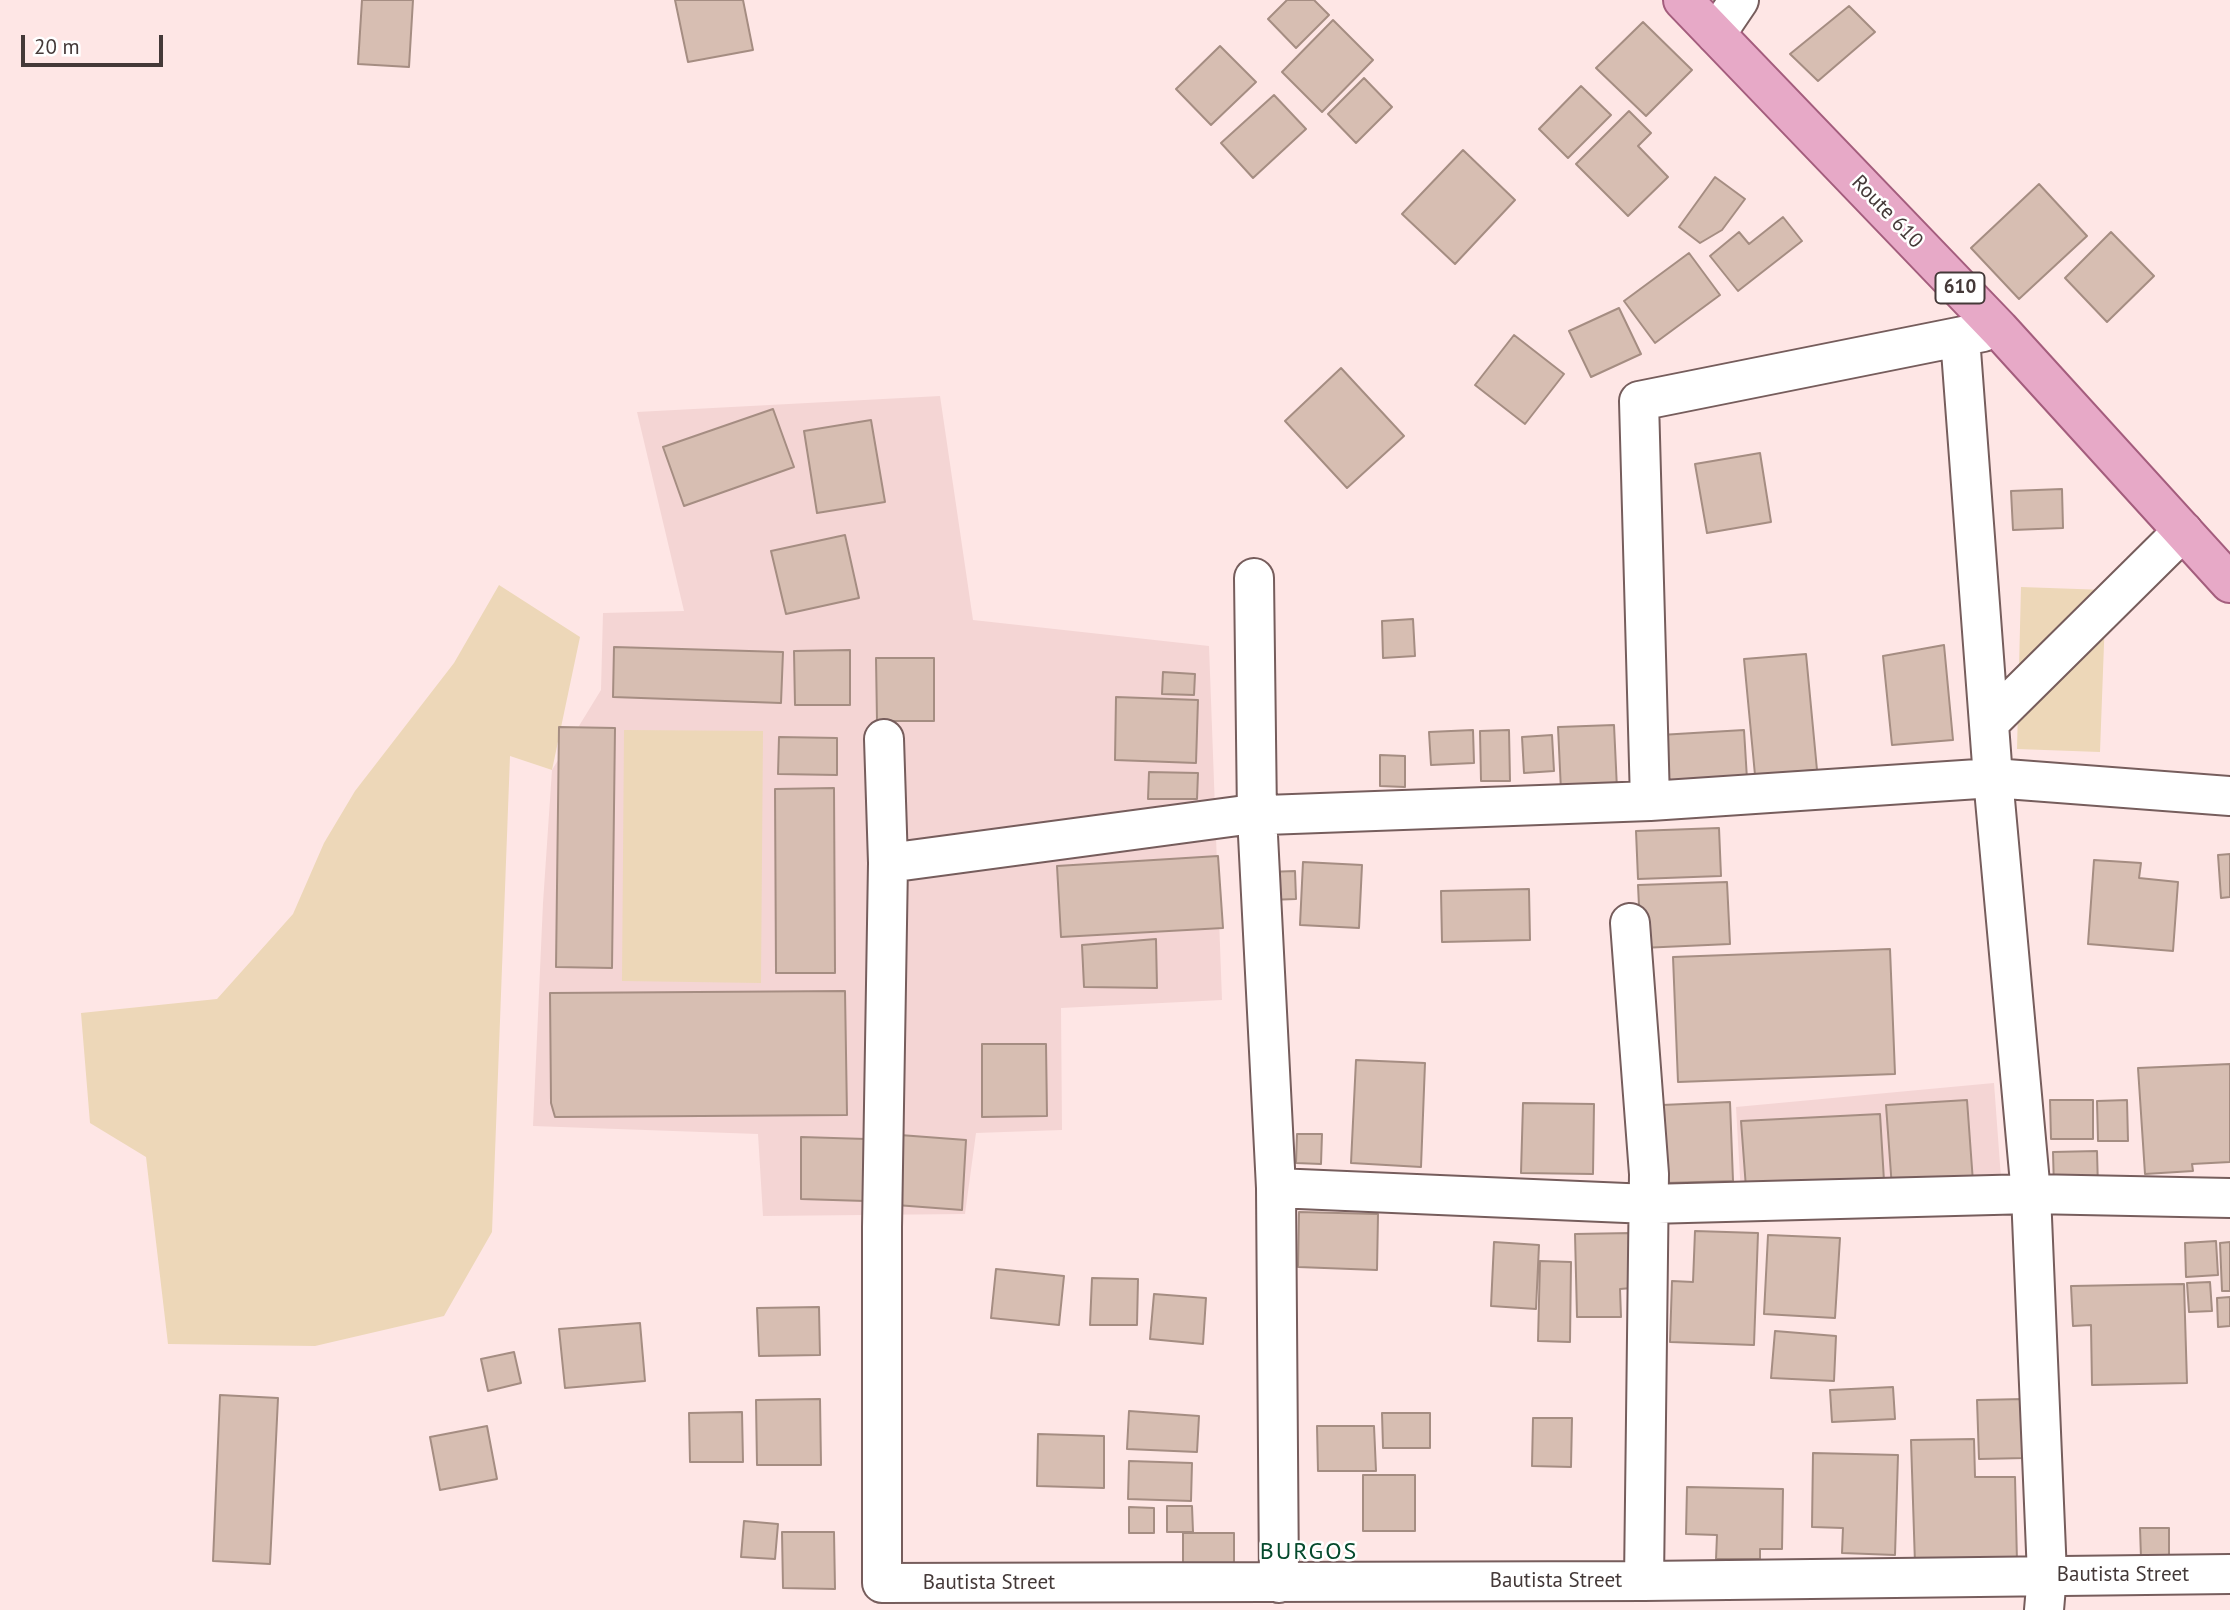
<!DOCTYPE html>
<html>
<head>
<meta charset="utf-8">
<style>
	body { margin:0 }
	#map { position:relative; width:2230px; height:1610px; overflow:hidden; background:#fee6e5; font-family:"PT Sans",sans-serif }
	canvas { display:block }
	.scale { position:absolute; left:21px; top:35px; width:142px; height:32px; box-sizing:border-box; border:4px solid #443938; border-top:0; padding-left:9px; font-size:21px; line-height:24px; white-space:nowrap; color:#443938; -webkit-text-stroke:5px #fff; paint-order:stroke }
</style>
</head>
<body>
<div id="map">
<canvas width="2230" height="1610"></canvas>
<div class="scale">20 m</div>
</div>
<script>
const ctx = document.querySelector('canvas').getContext('2d');
ctx.lineJoin = 'round';
function fillPath(path, color) { ctx.fillStyle = color; ctx.fill(path, 'evenodd'); }
function strokePath(path, color, width, dash) { ctx.strokeStyle = color; ctx.lineWidth = width; ctx.lineCap = dash ? 'butt' : 'round'; ctx.setLineDash(dash || []); ctx.stroke(path); }
function label(font, color, halo, rows, align = 'center') {
  ctx.font = font + ' "PT Sans",sans-serif'; ctx.lineWidth = 5; ctx.setLineDash([]); ctx.textBaseline = 'middle'; ctx.strokeStyle = halo; ctx.fillStyle = color; for (const [text, x, y, turn = 0] of rows) {
    ctx.save(); ctx.translate(x, y); ctx.rotate((+turn || 0) * Math.PI / 180); ctx.textAlign = isNaN(turn) ? turn : align; if (halo) ctx.strokeText(text, 0, 0); ctx.fillText(text, 0, 0); ctx.restore();
  }
}
const built = new Path2D(`
	M 940,396 L 973,620 L 1209,646 L 1222,1000 L 1061,1008 L 1062,1130 L 976,1133 L 965,1214 L 763,1216 L 758,1134 L 533,1126 L 543,903 L 552,770 L 601,690 L 603,613 L 684,611 L 637,412 Z
	M 1994,1083 L 2002,1192 L 1741,1195 L 1736,1107 Z`);
const green = new Path2D(`
	M 499,585 L 580,637 L 552,770 L 510,756 L 492,1232 L 444,1316 L 315,1346 L 168,1344 L 146,1157 L 90,1123 L 81,1013 L 217,999 L 293,914 L 324,843 L 355,791 L 454,663 Z
	M 2021,587 L 2106,590 L 2100,752 L 2017,749 Z
	M 624,730 L 763,731 L 761,983 L 622,981 Z`);
const building = new Path2D(`
	M 362,0 L 413,0 L 409,67 L 358,64 Z
	M 675,0 L 743,0 L 753,50 L 688,62 Z
	M 1287,0 L 1314,0 L 1329,15 L 1296,48 L 1268,19 Z
	M 1849,6 L 1875,32 L 1818,81 L 1790,54 Z
	M 1333,20 L 1373,60 L 1322,112 L 1282,72 Z
	M 1643,22 L 1692,70 L 1646,116 L 1596,68 Z
	M 1220,46 L 1256,82 L 1211,125 L 1176,89 Z
	M 1364,78 L 1392,107 L 1356,143 L 1328,114 Z
	M 1581,86 L 1611,115 L 1568,158 L 1539,129 Z
	M 1274,95 L 1306,129 L 1253,178 L 1221,143 Z
	M 1629,111 L 1651,133 L 1638,146 L 1668,177 L 1628,216 L 1576,164 Z
	M 1463,150 L 1515,200 L 1455,264 L 1402,214 Z
	M 1715,177 L 1745,199 L 1722,230 L 1700,243 L 1679,227 Z
	M 2039,184 L 2087,236 L 2019,299 L 1971,248 Z
	M 1783,217 L 1802,241 L 1738,291 L 1710,256 L 1739,232 L 1749,244 Z
	M 2111,232 L 2154,276 L 2107,322 L 2065,278 Z
	M 1689,253 L 1720,295 L 1655,343 L 1624,301 Z
	M 1619,308 L 1641,354 L 1591,377 L 1569,331 Z
	M 1514,335 L 1564,374 L 1525,424 L 1475,385 Z
	M 1341,368 L 1404,436 L 1347,488 L 1285,421 Z
	M 773,409 L 794,467 L 684,506 L 663,447 Z
	M 871,420 L 885,502 L 817,513 L 804,431 Z
	M 1760,453 L 1771,522 L 1707,533 L 1695,464 Z
	M 2062,489 L 2063,528 L 2013,530 L 2011,491 Z
	M 845,535 L 859,598 L 786,614 L 771,551 Z
	M 1413,619 L 1415,656 L 1383,658 L 1382,621 Z
	M 1944,645 L 1953,740 L 1892,745 L 1883,656 Z
	M 614,647 L 783,652 L 781,703 L 613,697 Z
	M 850,650 L 850,705 L 795,705 L 794,651 Z
	M 1806,654 L 1817,770 L 1755,775 L 1744,659 Z
	M 876,658 L 934,658 L 934,721 L 877,721 Z
	M 1163,672 L 1195,674 L 1194,695 L 1162,694 Z
	M 1116,697 L 1198,700 L 1196,763 L 1115,760 Z
	M 1614,725 L 1617,789 L 1561,791 L 1558,727 Z
	M 559,727 L 615,728 L 612,968 L 556,967 Z
	M 1473,730 L 1474,763 L 1431,765 L 1429,732 Z
	M 1509,730 L 1510,781 L 1481,781 L 1480,731 Z
	M 1744,730 L 1747,779 L 1663,784 L 1660,735 Z
	M 1552,735 L 1554,771 L 1524,773 L 1522,737 Z
	M 779,737 L 837,738 L 837,775 L 778,774 Z
	M 1380,755 L 1405,756 L 1405,787 L 1380,786 Z
	M 1149,772 L 1198,773 L 1197,799 L 1148,799 Z
	M 834,788 L 835,973 L 776,973 L 775,789 Z
	M 1719,828 L 1721,876 L 1638,879 L 1636,831 Z
	M 2230,854 L 2230,897 L 2221,898 L 2218,855 Z
	M 1218,856 L 1223,928 L 1061,937 L 1057,866 Z
	M 2094,860 L 2141,863 L 2139,878 L 2178,882 L 2173,951 L 2088,944 Z
	M 1303,862 L 1362,865 L 1359,928 L 1300,925 Z
	M 1295,871 L 1296,899 L 1268,900 L 1267,872 Z
	M 1727,882 L 1730,944 L 1641,948 L 1638,885 Z
	M 1529,889 L 1530,940 L 1442,942 L 1441,891 Z
	M 1156,939 L 1157,988 L 1084,987 L 1082,945 Z
	M 1890,949 L 1895,1074 L 1678,1082 L 1673,957 Z
	M 845,991 L 847,1115 L 555,1117 L 551,1103 L 550,993 Z
	M 982,1044 L 1046,1044 L 1047,1116 L 982,1117 Z
	M 1356,1060 L 1425,1063 L 1421,1167 L 1351,1163 Z
	M 2230,1064 L 2230,1162 L 2192,1164 L 2193,1171 L 2145,1174 L 2138,1068 Z
	M 1967,1100 L 1973,1182 L 1892,1188 L 1886,1105 Z
	M 2050,1100 L 2093,1100 L 2093,1139 L 2051,1139 Z
	M 2127,1100 L 2128,1141 L 2098,1141 L 2097,1101 Z
	M 1730,1102 L 1733,1181 L 1665,1183 L 1662,1105 Z
	M 1523,1103 L 1594,1104 L 1593,1174 L 1521,1173 Z
	M 1880,1114 L 1884,1181 L 1746,1188 L 1741,1121 Z
	M 1297,1134 L 1322,1134 L 1321,1164 L 1296,1163 Z
	M 900,1135 L 966,1140 L 962,1210 L 896,1205 Z
	M 801,1137 L 866,1139 L 865,1201 L 801,1199 Z
	M 2097,1151 L 2098,1188 L 2054,1189 L 2053,1152 Z
	M 1299,1212 L 1378,1214 L 1377,1270 L 1298,1267 Z
	M 1695,1231 L 1758,1233 L 1754,1345 L 1670,1342 L 1672,1281 L 1693,1282 Z
	M 1631,1233 L 1632,1288 L 1620,1289 L 1621,1317 L 1577,1317 L 1575,1234 Z
	M 1768,1235 L 1840,1238 L 1835,1318 L 1764,1314 Z
	M 2216,1241 L 2218,1275 L 2186,1277 L 2185,1243 Z
	M 1494,1242 L 1539,1245 L 1536,1309 L 1491,1306 Z
	M 2230,1242 L 2230,1291 L 2222,1291 L 2220,1243 Z
	M 1540,1261 L 1571,1262 L 1570,1342 L 1538,1341 Z
	M 996,1269 L 1064,1276 L 1059,1325 L 991,1318 Z
	M 1092,1278 L 1138,1279 L 1137,1325 L 1090,1325 Z
	M 2210,1282 L 2212,1311 L 2189,1312 L 2187,1283 Z
	M 2184,1284 L 2187,1383 L 2092,1385 L 2091,1325 L 2073,1326 L 2071,1286 Z
	M 1154,1294 L 1206,1298 L 1203,1344 L 1150,1339 Z
	M 2230,1297 L 2230,1326 L 2218,1327 L 2217,1298 Z
	M 819,1307 L 820,1355 L 759,1356 L 757,1308 Z
	M 640,1323 L 645,1381 L 565,1388 L 559,1329 Z
	M 1775,1331 L 1836,1336 L 1834,1381 L 1771,1378 Z
	M 514,1352 L 521,1383 L 488,1391 L 481,1359 Z
	M 1893,1387 L 1895,1419 L 1832,1422 L 1830,1390 Z
	M 220,1395 L 278,1398 L 270,1564 L 213,1561 Z
	M 820,1399 L 821,1465 L 757,1465 L 756,1400 Z
	M 2024,1399 L 2025,1458 L 1979,1459 L 1977,1400 Z
	M 1129,1411 L 1199,1416 L 1197,1452 L 1127,1449 Z
	M 742,1412 L 743,1462 L 690,1462 L 689,1413 Z
	M 1382,1413 L 1430,1413 L 1430,1448 L 1383,1448 Z
	M 1533,1418 L 1572,1418 L 1571,1467 L 1532,1466 Z
	M 487,1426 L 497,1479 L 440,1490 L 430,1437 Z
	M 1317,1426 L 1374,1426 L 1376,1471 L 1318,1471 Z
	M 1038,1434 L 1104,1436 L 1104,1488 L 1037,1486 Z
	M 1974,1439 L 1975,1477 L 2015,1477 L 2017,1562 L 1915,1564 L 1911,1440 Z
	M 1813,1453 L 1898,1455 L 1895,1555 L 1842,1553 L 1843,1528 L 1812,1527 Z
	M 1129,1461 L 1192,1463 L 1191,1501 L 1128,1499 Z
	M 1363,1475 L 1415,1475 L 1415,1531 L 1363,1531 Z
	M 1687,1487 L 1783,1489 L 1782,1549 L 1760,1549 L 1760,1559 L 1716,1559 L 1717,1535 L 1686,1534 Z
	M 1167,1506 L 1192,1506 L 1193,1532 L 1167,1532 Z
	M 1129,1507 L 1154,1508 L 1154,1533 L 1129,1533 Z
	M 744,1521 L 778,1524 L 775,1559 L 741,1557 Z
	M 2140,1528 L 2169,1528 L 2169,1558 L 2141,1558 Z
	M 782,1532 L 834,1532 L 835,1589 L 783,1588 Z
	M 1183,1533 L 1234,1533 L 1234,1579 L 1183,1578 Z`);
const minor = new Path2D(`
	M 1716,34 L 1739,0
	M 1960,337 L 1993,778 L 2031,1194 L 2047,1575 L 2044,1610
	M 1254,578 L 1257,816 L 1276,1188 L 1279,1583
	M 1989,723 L 2183,531
	M 884,739 L 888,863 L 882,1227 L 882,1583 L 1644,1581 L 2230,1574
	M 1650,801 L 1639,401 L 1983,332
	M 888,863 L 1238,816 L 1650,801 L 1993,778 L 2230,796
	M 1630,923 L 1649,1174 L 1644,1581
	M 1276,1188 L 1649,1204 L 2031,1194 L 2230,1198`);
const major = new Path2D(`
	M 1683,0 L 1999,329 L 2230,583`);
const shields = [
	[1960,288,49]
];
const shieldNames = [
	["610",1960,288]
];
const streetNames = [
	["Route 610",1887,212,46],
	["Bautista Street",2123,1575],
	["Bautista Street",1556,1581],
	["Bautista Street",989,1583]
];
const quarterNames = [
	["BURGOS",1309,1552]
];
fillPath(built, '#f4d5d4');
fillPath(green, '#edd7b8');
fillPath(building, '#d7beb2');
strokePath(building, '#a58d82', 2);
strokePath(minor, '#765d5c', 42);
strokePath(major, '#a45d7d', 42);
strokePath(minor, '#fff', 38);
strokePath(major, '#e7a9c7', 38);
for (const [x, y, w] of shields) { const box = new Path2D(); box.roundRect(x - w / 2, y - 15.5, w, 31, 5); ctx.fillStyle = '#fff'; ctx.fill(box); strokePath(box, '#443938', 2); }
label('bold 19px', '#443938', null, shieldNames);
label('21px', '#443938', '#fff', streetNames);
ctx.letterSpacing = '2px';
label('24px', '#054a2d', '#fff', quarterNames);
ctx.letterSpacing = '0px';
</script>
</body>
</html>
